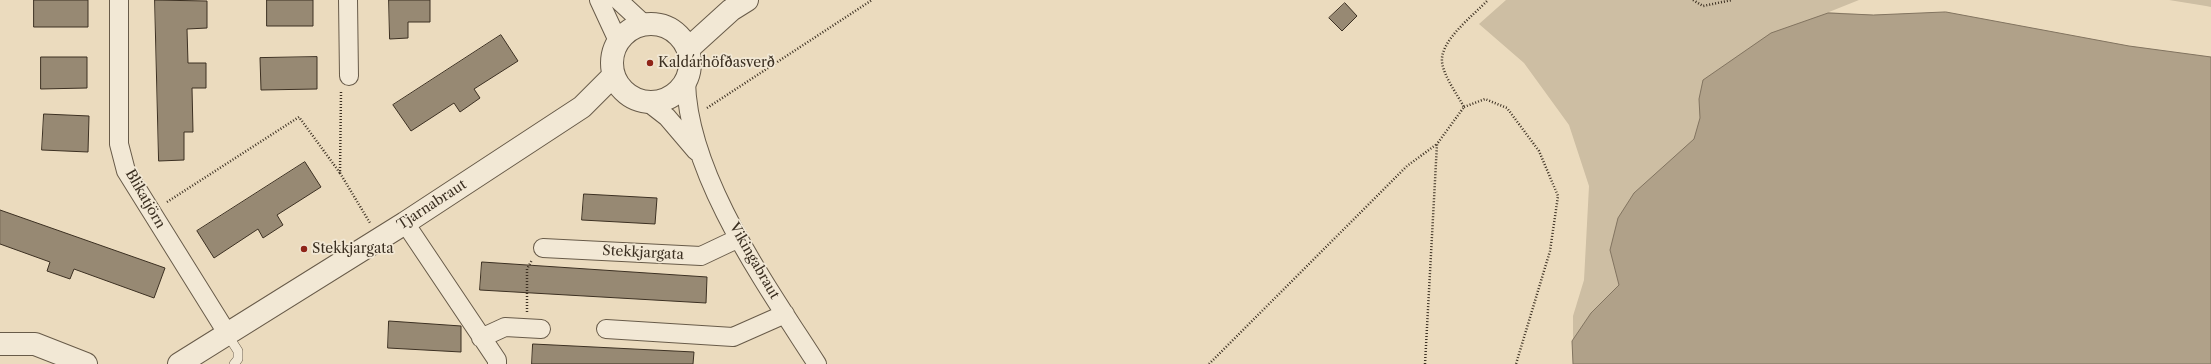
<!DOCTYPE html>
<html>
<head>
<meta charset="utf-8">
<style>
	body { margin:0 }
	canvas { display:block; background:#ebdbbe }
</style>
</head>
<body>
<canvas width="2211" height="364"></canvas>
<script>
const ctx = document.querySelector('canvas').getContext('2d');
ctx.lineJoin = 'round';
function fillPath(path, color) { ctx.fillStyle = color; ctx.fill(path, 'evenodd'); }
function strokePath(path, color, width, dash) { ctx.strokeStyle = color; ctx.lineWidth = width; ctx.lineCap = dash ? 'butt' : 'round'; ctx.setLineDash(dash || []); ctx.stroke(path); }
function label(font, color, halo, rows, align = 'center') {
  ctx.font = font + ' "Libre Caslon Text",serif'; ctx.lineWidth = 3.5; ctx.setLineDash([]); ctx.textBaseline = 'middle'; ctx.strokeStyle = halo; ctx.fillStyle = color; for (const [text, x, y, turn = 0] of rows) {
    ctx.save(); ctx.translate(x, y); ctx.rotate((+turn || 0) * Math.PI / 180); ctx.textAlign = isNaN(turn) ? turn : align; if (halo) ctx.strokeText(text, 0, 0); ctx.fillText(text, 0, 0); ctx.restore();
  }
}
const green = new Path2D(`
	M 1506,0 L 1859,0 L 1829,12 L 1873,15 L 1946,12 L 2129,46 L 2211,57 L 2211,364 L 1573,364 L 1573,316 L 1584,280 L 1589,186 L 1569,125 L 1524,63 L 1479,24 Z
	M 2169,0 L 2211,0 L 2211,7 L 2206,6 Z`);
const water = new Path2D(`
	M 1946,12 L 2129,46 L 2211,57 L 2211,364 L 1573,364 L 1572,341 L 1591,313 L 1619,285 L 1610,250 L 1618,218 L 1634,193 L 1694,139 L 1700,118 L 1699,99 L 1703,80 L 1771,33 L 1828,13 L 1873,15 Z`);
const building = new Path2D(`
	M 34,0 L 88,0 L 88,27 L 34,27 Z
	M 155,0 L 207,1 L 207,28 L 187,29 L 188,63 L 206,63 L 206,88 L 192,88 L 193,132 L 184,132 L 184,160 L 159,161 Z
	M 267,0 L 313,0 L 313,26 L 267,26 Z
	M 389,0 L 430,0 L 430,22 L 408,22 L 408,38 L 390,39 Z
	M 1345,3 L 1357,16 L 1342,31 L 1329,18 Z
	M 501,35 L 518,61 L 474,89 L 480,98 L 460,112 L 454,103 L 411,131 L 393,105 Z
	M 41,57 L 87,57 L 87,88 L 41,89 Z
	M 317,57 L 317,89 L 261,90 L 260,58 Z
	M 44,114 L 89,116 L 88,152 L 42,150 Z
	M 305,162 L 321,187 L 277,215 L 283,225 L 263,238 L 258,229 L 214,258 L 197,231 Z
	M 584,194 L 657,198 L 655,224 L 582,220 Z
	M 0,210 L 165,268 L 154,298 L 74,269 L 70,279 L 47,271 L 50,262 L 0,244 Z
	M 482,262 L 707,277 L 706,303 L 480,290 Z
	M 389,321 L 461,326 L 461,352 L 388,348 Z
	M 533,344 L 694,352 L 693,364 L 532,364 Z`);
const path = new Path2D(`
	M 1693,0 L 1703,6 L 1732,0
	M 341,92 L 340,173 L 370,223
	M 1464,107 L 1485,99 L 1507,108 L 1539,151 L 1558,196 L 1550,251 L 1516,364
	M 707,108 L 872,0
	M 167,202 L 299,117 L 340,173
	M 527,312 L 527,269 L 532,260
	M 1209,364 L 1407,166 L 1437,144
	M 1425,364 L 1437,144 L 1464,107 C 1457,94 1444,77 1442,62 C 1440,40 1474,15 1488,0`);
const service = new Path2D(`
	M 227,334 L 238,351 L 238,359 L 234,364`);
const minor = new Path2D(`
	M 119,0 L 119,144 L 126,171 L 227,333
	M 348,0 L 349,76
	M 599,0 L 618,41
	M 618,0 L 644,24
	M 686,82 C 688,176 767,286 817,364
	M 649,103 L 667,117 L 696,151
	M 405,223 L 497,360 L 497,364
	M 543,248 L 701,256 L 739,238
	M 606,329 L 733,337 L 785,314
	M 481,338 L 505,327 L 541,329`);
const tertiary = new Path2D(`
	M612 63a39 39 0 1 1 78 0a39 39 0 1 1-78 0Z
	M 688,49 L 731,10 L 747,0
	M 0,344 L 35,344 L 86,364
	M 179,364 L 405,223 L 582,107 L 613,76`);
const markers = [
	[650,63,4,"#8f2418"],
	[304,249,4,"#8f2418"]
];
const poiNames = [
	["Kaldárhöfðasverð",658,63],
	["Stekkjargata",312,249]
];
const streetNames = [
	["Blikatjörn",145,199,60],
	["Tjarnabraut",432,205,-33],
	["Stekkjargata",643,253,3],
	["Vikingabraut",754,261,60]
];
fillPath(green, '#cdbea3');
fillPath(water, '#b0a189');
strokePath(water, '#827460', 1);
fillPath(building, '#978973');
strokePath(building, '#3c3022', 1);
strokePath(service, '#685b49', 10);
strokePath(minor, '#685b49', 20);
strokePath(tertiary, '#685b49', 24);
strokePath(path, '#3c3022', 2.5, [1, 2]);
strokePath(service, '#f2e8d5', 9);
strokePath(minor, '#f2e8d5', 18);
strokePath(tertiary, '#f2e8d5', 22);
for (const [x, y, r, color] of markers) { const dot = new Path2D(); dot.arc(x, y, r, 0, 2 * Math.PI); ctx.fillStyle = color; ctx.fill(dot); strokePath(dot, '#f2e8d5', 1.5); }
label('14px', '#3c3022', '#f2e8d5', poiNames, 'left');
label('14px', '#3c3022', '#f2e8d5', streetNames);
</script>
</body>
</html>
